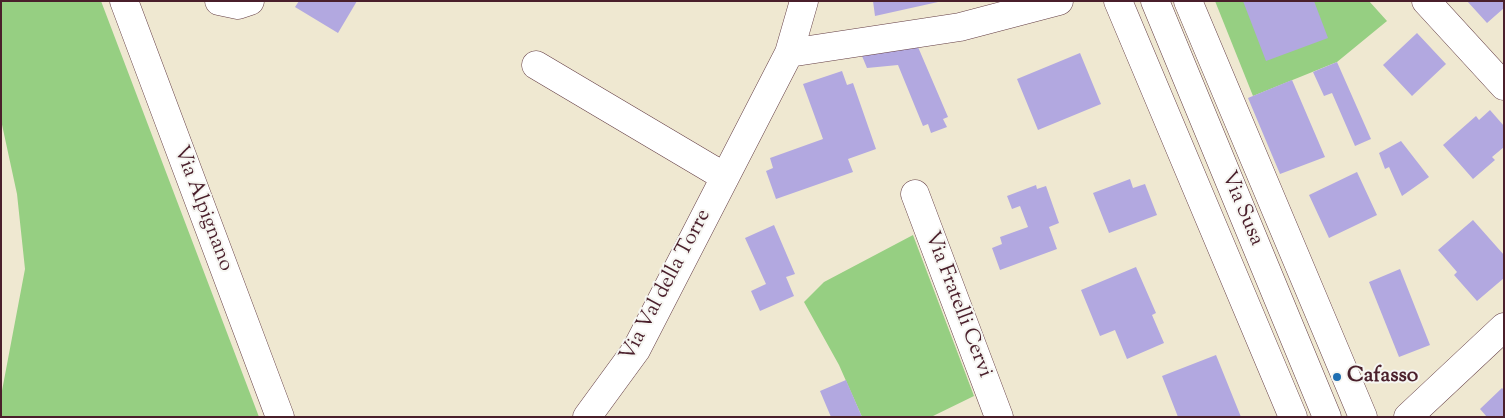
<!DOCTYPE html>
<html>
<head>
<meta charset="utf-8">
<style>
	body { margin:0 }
	#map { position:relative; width:1505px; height:418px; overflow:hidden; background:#efe8d1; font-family:"Sorts Mill Goudy",serif }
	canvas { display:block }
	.frame { position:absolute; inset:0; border:2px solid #4a1f2b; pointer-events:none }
</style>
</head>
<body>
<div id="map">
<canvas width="1505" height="418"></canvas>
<div class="frame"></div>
</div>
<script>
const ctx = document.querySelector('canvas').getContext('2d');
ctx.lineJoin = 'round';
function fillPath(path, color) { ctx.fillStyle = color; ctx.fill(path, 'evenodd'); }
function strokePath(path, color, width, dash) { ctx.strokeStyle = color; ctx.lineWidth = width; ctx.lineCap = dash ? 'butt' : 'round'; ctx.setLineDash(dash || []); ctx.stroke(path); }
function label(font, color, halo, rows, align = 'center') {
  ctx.font = font + ' "Sorts Mill Goudy",serif'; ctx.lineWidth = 4; ctx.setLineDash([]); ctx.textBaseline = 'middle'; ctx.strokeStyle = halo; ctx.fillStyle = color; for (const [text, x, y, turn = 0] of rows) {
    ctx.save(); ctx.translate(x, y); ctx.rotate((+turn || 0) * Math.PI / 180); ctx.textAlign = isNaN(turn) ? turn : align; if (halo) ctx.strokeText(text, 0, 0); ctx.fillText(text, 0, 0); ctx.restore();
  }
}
const green = new Path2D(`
	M 1,1 L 101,1 L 259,417 L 1,417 L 1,396 L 25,269 L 17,194 L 1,120 Z
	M 1215,1 L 1369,1 L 1387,21 L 1337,62 L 1253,96 Z
	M 913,235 L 974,396 L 931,417 L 862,417 L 839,365 L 804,302 L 824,282 Z`);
const building = new Path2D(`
	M 299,1 L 357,1 L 338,33 L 295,7 Z
	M 873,1 L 938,1 L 938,2 L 875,16 Z
	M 1243,1 L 1314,1 L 1328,38 L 1266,61 Z
	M 1467,1 L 1504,1 L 1504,8 L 1487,23 Z
	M 1417,33 L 1446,64 L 1412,96 L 1383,65 Z
	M 918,47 L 948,117 L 943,119 L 947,127 L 931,133 L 928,124 L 923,126 L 898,65 L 867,68 L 862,56 Z
	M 1080,53 L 1101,104 L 1038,130 L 1017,79 Z
	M 1337,62 L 1371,139 L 1355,146 L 1332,93 L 1324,96 L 1313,72 Z
	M 842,71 L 847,85 L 853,83 L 876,149 L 848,159 L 853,172 L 776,199 L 766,171 L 773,168 L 770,158 L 823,139 L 803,84 Z
	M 1292,80 L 1325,157 L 1280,174 L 1248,98 Z
	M 1490,110 L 1504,126 L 1504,147 L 1492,157 L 1495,160 L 1473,179 L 1443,145 L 1476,116 L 1479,120 Z
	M 1401,141 L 1429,177 L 1402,196 L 1389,167 L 1385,169 L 1379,153 Z
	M 1357,172 L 1377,215 L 1329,238 L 1309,195 Z
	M 1130,179 L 1133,188 L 1145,184 L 1157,215 L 1109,233 L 1093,193 Z
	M 1036,185 L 1037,189 L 1046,186 L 1059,223 L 1049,227 L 1057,249 L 1000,270 L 992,248 L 1002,244 L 1000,237 L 1028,227 L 1020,206 L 1012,209 L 1007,196 Z
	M 1473,220 L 1504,255 L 1504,278 L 1477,301 L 1454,275 L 1457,272 L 1438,250 Z
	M 774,225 L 795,274 L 786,277 L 794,296 L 760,311 L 751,291 L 766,284 L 745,238 Z
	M 1136,267 L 1156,313 L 1152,315 L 1164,343 L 1127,359 L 1115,330 L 1100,336 L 1081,290 Z
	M 1400,269 L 1430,345 L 1399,357 L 1369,282 Z
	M 1216,355 L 1241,417 L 1178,417 L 1162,376 Z
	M 846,380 L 862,417 L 831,417 L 820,391 Z
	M 1502,388 L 1504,390 L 1504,417 L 1487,417 L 1480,409 Z`);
const minor = new Path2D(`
	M 124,1 L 280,417
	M 219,1 L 238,5 L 250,1
	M 1118,1 L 1293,417
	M 1188,1 L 1363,417
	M 1426,1 L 1504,86
	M 789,53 L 960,27 L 1059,1
	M 536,65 L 725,177
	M 915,194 L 999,417
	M 587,417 L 636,350 L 789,53 L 804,1
	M 1408,417 L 1504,327`);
const major = new Path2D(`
	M 1155,1 L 1327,417`);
const markers = [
	[1337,377,5,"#1f6fb2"]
];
const streetNames = [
	["Via Alpignano",202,209,69],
	["Via Susa",1241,209,67],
	["Via Val della Torre",667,286,-62],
	["Via Fratelli Cervi",957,305,69]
];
const poiNames = [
	["Cafasso",1347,377]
];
fillPath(green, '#96cf82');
fillPath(building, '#b2a8e0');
strokePath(minor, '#633d44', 29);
strokePath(major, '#633d44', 29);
strokePath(minor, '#fff', 28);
strokePath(major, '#fff', 28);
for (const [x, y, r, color] of markers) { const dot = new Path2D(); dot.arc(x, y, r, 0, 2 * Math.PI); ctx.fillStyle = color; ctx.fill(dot); strokePath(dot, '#f6f6f2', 2); }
label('21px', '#4a1f2b', '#f6f6f2', streetNames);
label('bold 21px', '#4a1f2b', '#f6f6f2', poiNames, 'left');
</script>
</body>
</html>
